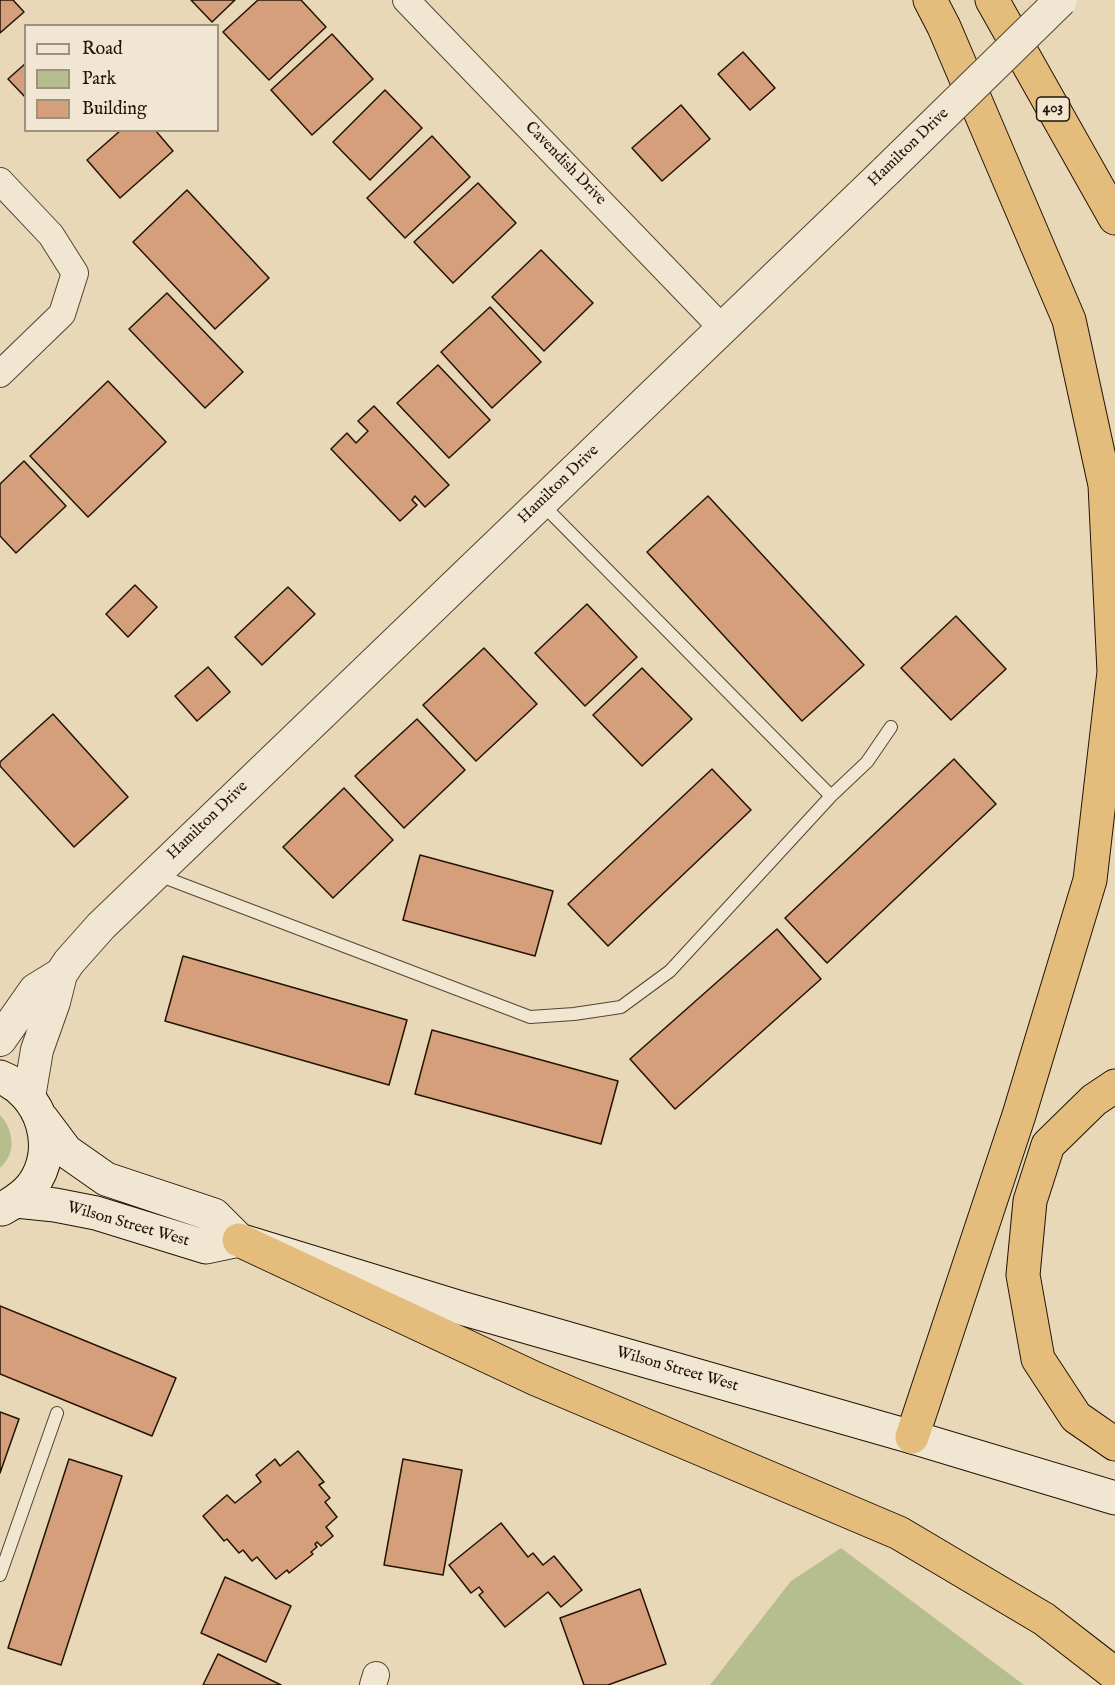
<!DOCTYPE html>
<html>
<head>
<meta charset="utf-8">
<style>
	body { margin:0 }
	#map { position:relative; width:1115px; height:1685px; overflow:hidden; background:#e8d8b8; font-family:"IM FELL English",serif }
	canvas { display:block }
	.legend { position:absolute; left:24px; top:24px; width:195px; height:108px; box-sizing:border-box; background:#f0e6d1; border:2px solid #9e927f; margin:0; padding:8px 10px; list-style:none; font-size:18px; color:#221304 }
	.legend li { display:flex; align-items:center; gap:12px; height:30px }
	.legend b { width:30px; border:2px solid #9e927f }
</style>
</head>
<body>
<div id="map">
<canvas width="1115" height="1685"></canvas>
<ul class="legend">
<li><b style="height:8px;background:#f0e6d1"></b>Road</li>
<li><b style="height:16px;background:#b7be8e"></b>Park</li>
<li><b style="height:16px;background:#d69f7c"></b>Building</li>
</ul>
</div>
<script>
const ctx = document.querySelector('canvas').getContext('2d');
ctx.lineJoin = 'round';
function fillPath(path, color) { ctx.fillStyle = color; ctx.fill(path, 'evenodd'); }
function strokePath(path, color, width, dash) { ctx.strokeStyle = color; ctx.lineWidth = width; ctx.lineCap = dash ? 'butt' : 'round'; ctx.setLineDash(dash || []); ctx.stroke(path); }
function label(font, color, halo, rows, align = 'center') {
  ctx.font = font + ' "IM FELL English",serif'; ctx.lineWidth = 6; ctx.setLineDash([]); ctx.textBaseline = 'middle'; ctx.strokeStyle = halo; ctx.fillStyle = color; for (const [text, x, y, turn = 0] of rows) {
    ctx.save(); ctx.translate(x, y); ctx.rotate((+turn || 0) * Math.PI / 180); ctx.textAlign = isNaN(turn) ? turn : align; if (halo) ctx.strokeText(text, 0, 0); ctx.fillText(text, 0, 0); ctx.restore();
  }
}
const green = new Path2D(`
	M 0,1115 C 10,1125 15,1143 9,1156 C 7,1160 3,1165 0,1168 Z
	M 841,1548 L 1024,1685 L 710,1685 L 791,1581 Z`);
const building = new Path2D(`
	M 0,0 L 13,0 L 24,12 L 0,33 Z
	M 191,0 L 235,0 L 212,22 Z
	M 258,0 L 301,0 L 326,27 L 269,80 L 223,32 Z
	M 332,34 L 373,79 L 312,135 L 271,90 Z
	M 743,52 L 775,88 L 750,110 L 718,74 Z
	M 26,63 L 26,98 L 8,79 Z
	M 385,90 L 422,128 L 370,180 L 333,142 Z
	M 681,105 L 710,139 L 662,181 L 632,148 Z
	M 121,130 L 155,130 L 173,151 L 120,198 L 87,160 Z
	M 432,136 L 470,177 L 405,238 L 367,198 Z
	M 478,183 L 516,223 L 453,283 L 414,242 Z
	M 187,190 L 269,278 L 215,329 L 133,242 Z
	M 541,250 L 593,303 L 544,351 L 492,297 Z
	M 167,293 L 243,372 L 205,408 L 129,329 Z
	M 490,307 L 541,362 L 492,408 L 441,352 Z
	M 438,365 L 490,420 L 449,458 L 397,403 Z
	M 108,381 L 166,442 L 88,517 L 30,456 Z
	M 374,406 L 449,485 L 425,507 L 415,496 L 412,500 L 417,505 L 400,521 L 331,449 L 347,433 L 356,443 L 368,431 L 358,421 Z
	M 24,461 L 66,506 L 16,553 L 0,536 L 0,484 Z
	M 708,496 L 864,665 L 802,721 L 647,552 Z
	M 135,585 L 157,607 L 128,637 L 106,614 Z
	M 288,587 L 315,614 L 262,665 L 235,637 Z
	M 587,604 L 637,657 L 585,706 L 535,653 Z
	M 956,616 L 1006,669 L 951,720 L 901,668 Z
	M 484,648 L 537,704 L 476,761 L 423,705 Z
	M 208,667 L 230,692 L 197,721 L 175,696 Z
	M 642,668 L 692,719 L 642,766 L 593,715 Z
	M 53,714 L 128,797 L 74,847 L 0,766 L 0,762 Z
	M 417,719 L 465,770 L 404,828 L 355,776 Z
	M 954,759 L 996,804 L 827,963 L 785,918 Z
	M 712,769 L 751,810 L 608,946 L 568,904 Z
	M 344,788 L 393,840 L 333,898 L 283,847 Z
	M 420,855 L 553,891 L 535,956 L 403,920 Z
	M 777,929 L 821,979 L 675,1109 L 630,1059 Z
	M 183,956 L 407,1020 L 389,1085 L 165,1021 Z
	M 432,1030 L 618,1081 L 601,1144 L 415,1094 Z
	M 0,1306 L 176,1378 L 152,1436 L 0,1374 Z
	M 0,1412 L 19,1419 L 0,1473 Z
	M 298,1451 L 324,1482 L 319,1485 L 330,1498 L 325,1502 L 337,1517 L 326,1527 L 333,1536 L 321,1546 L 317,1542 L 315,1544 L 317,1547 L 311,1552 L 313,1554 L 289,1573 L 287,1570 L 276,1579 L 257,1557 L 252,1561 L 243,1550 L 239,1553 L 227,1539 L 224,1541 L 203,1516 L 227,1495 L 235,1503 L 261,1482 L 256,1475 L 275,1459 L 280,1466 Z
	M 69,1459 L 122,1476 L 61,1665 L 8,1648 Z
	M 403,1459 L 462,1470 L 443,1575 L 384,1565 Z
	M 501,1523 L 528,1557 L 533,1553 L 543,1565 L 554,1556 L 582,1590 L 561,1607 L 548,1592 L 505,1627 L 479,1595 L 483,1592 L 479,1587 L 471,1593 L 449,1565 Z
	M 225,1577 L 291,1606 L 266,1662 L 201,1633 Z
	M 640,1589 L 666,1664 L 608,1685 L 584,1685 L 560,1618 Z
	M 218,1654 L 281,1685 L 203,1685 Z`);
const service = new Path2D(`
	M 541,503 L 831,796
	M 158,875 L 530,1017 L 574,1014 L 621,1007 L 670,971 L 831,796 L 867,762 L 891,727
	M 0,1575 L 57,1413`);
const minor = new Path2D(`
	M 406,0 L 723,329
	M 0,181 L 51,235 L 75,273 L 62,314 L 0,374
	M 373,1685 L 376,1675`);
const tertiary = new Path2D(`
	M 0,1040 L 35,990 L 61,974
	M 29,1097 L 37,1050 L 54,1002 L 61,974 L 69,962 L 101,926 L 886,171`);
const secondary = new Path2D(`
	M 0,1077 C 42,1093 60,1149 32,1186 C 24,1196 13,1203 2,1209
	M 42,1119 L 66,1151 L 106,1179 L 214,1215 L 239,1240 L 461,1308 L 912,1437 L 1115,1498
	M 16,1201 L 55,1205 L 96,1213 L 206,1247 L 239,1240`);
const motorway = new Path2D(`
	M 992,0 L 1115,218
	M 1115,1086 L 1094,1100 L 1048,1145 L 1030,1201 L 1023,1275 L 1038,1359 L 1076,1417 L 1115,1444
	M 239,1240 L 536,1379 L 899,1533 L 1044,1619 L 1115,1674
	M 912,1437 L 1019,1115 L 1090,880 L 1114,672 L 1105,485 L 1069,320 L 944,27 L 930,0`);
const tertiaryBridge = new Path2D(`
	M 886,171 L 1061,0`);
const shields = [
	[1053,109,33]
];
const shieldNames = [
	["403",1053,109]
];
const streetNames = [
	["Hamilton Drive",909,148,-44],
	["Cavendish Drive",565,164,46],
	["Hamilton Drive",559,485,-44],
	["Hamilton Drive",208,821,-44],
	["Wilson Street West",128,1225,16],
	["Wilson Street West",677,1370,16]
];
fillPath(green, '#b7be8e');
fillPath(building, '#d69f7c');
strokePath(building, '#221304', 1.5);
strokePath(service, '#544431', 14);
strokePath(minor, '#544431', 28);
strokePath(tertiary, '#544431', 34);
strokePath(secondary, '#221304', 35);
strokePath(motorway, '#221304', 35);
strokePath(service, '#f0e6d1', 12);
strokePath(minor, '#f0e6d1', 26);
strokePath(tertiary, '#f0e6d1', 32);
strokePath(secondary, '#f0e6d1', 33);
strokePath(motorway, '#e4bc7c', 33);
strokePath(tertiaryBridge, '#544431', 34, []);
strokePath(tertiaryBridge, '#f0e6d1', 32);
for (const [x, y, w] of shields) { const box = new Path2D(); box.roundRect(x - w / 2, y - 12, w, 24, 4.5); ctx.fillStyle = '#f0e6d1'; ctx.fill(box); strokePath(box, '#221304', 1.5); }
label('bold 15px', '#221304', null, shieldNames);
label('16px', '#221304', '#f0e6d1', streetNames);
</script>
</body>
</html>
